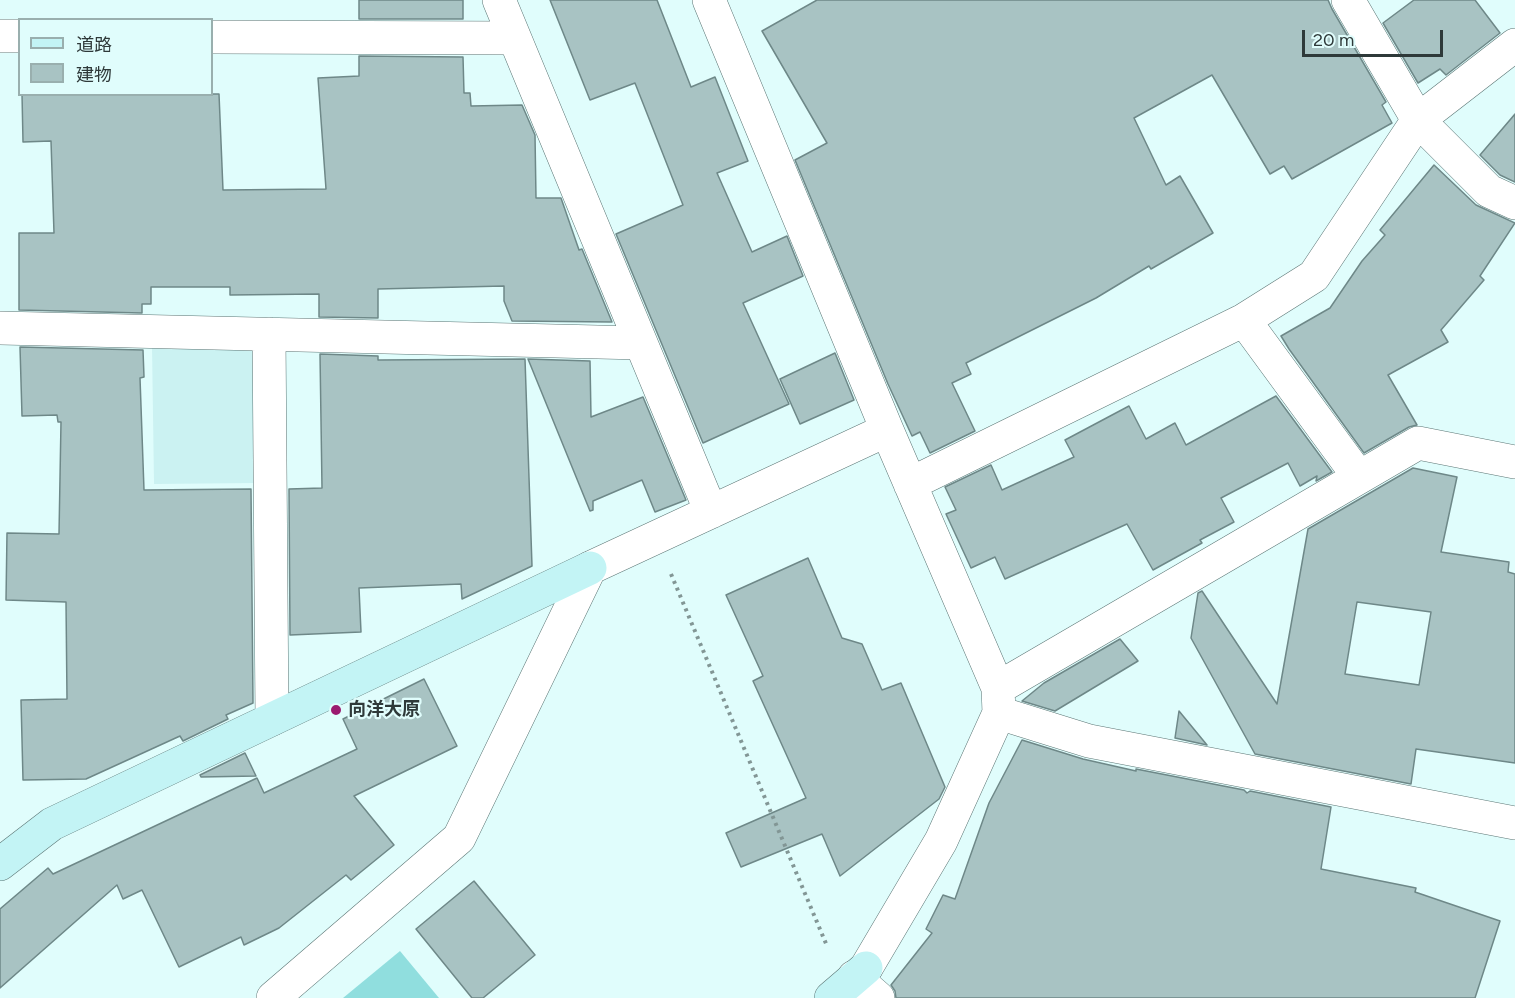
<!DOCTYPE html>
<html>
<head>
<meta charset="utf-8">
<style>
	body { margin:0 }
	#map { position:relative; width:1515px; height:998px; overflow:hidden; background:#e0fdfc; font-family:Figtree,"Noto Sans JP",sans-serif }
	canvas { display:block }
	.legend { position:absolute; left:18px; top:18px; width:195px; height:78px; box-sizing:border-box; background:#e0fdfc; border:2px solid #99afae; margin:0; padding:8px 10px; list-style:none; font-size:18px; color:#2e3939 }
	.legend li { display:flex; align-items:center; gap:12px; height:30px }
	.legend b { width:30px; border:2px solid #99afae }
	.scale { position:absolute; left:1302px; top:30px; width:141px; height:27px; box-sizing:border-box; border:3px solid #2e3939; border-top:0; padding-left:8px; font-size:18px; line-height:21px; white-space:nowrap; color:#2e3939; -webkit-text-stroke:4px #e0fdfc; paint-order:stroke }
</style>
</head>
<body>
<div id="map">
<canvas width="1515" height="998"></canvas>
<ul class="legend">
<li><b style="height:8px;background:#c3f4f5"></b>道路</li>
<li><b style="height:16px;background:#a8c3c3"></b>建物</li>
</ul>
<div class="scale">20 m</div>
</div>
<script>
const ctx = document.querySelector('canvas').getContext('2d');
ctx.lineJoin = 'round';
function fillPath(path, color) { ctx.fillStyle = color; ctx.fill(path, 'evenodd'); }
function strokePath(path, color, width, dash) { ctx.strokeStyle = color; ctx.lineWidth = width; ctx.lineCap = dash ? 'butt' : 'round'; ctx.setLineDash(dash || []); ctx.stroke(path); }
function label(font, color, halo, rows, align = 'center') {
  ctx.font = font + ' Figtree,"Noto Sans JP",sans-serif'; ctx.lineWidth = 4.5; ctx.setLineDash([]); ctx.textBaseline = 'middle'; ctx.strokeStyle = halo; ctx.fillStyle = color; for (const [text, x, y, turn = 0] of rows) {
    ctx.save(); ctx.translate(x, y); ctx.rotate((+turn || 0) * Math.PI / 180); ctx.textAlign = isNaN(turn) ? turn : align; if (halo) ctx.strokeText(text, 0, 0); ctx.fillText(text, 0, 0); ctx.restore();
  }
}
const built = new Path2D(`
	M 152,347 L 253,349 L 256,483 L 154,484 Z`);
const green = new Path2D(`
	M 400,951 L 439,998 L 343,998 Z`);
const building = new Path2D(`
	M 359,0 L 463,0 L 463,19 L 359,19 Z
	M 550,0 L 657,0 L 691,87 L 715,77 L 748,161 L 717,173 L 752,252 L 787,236 L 803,276 L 743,303 L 789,404 L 703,443 L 616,234 L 683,205 L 635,83 L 590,100 Z
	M 817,0 L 1328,0 L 1332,9 L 1386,102 L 1382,105 L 1392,123 L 1292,179 L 1284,166 L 1270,174 L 1212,75 L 1134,118 L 1166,185 L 1180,176 L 1213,233 L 1151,269 L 1149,266 L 1096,298 L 966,363 L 971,374 L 952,383 L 975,431 L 930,453 L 920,432 L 912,436 L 888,384 L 795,160 L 827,143 L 762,31 Z
	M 1414,0 L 1475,0 L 1500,33 L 1446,75 L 1440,69 L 1418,83 L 1383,23 Z
	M 359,56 L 463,57 L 464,93 L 470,93 L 471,106 L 522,105 L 535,135 L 536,198 L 561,198 L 579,250 L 582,249 L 612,322 L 512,321 L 504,301 L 504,286 L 378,289 L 378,318 L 319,317 L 319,294 L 230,295 L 230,287 L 151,287 L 151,304 L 142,304 L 142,313 L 19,310 L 19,233 L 54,233 L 51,141 L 23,142 L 22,94 L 219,94 L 223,190 L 326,189 L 318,78 L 359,76 Z
	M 1515,114 L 1515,182 L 1500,175 L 1480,155 Z
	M 1434,165 L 1476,205 L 1515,223 L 1480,276 L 1484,280 L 1441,330 L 1448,342 L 1388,375 L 1417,425 L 1409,427 L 1364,453 L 1289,349 L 1281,336 L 1330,308 L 1362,261 L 1385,235 L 1380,230 Z
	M 20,347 L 143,350 L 144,377 L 140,378 L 144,490 L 251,489 L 253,703 L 226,715 L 228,719 L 183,741 L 180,736 L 86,779 L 23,780 L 21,700 L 67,699 L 66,602 L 6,600 L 7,533 L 59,534 L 61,422 L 58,422 L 57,415 L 22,416 Z
	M 835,353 L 854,400 L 800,424 L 780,379 Z
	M 320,354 L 378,356 L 378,360 L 525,359 L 532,566 L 462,599 L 461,584 L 359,588 L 361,632 L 290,635 L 289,489 L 322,488 Z
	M 528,359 L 590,361 L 591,417 L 643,397 L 686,500 L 655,512 L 642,480 L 593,501 L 593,510 L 590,511 Z
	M 1276,396 L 1332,472 L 1316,481 L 1317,476 L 1300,486 L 1288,463 L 1221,498 L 1234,522 L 1200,540 L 1202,543 L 1153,570 L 1127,524 L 1005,579 L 995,557 L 971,568 L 946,514 L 956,510 L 945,487 L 991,465 L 1002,490 L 1074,457 L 1065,440 L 1129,406 L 1146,439 L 1175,423 L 1186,445 Z
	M 1413,468 L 1457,477 L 1441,552 L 1509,562 L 1508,572 L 1515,574 L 1515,763 L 1416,749 L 1411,784 L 1255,754 L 1191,638 L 1198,593 L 1202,591 L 1277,704 L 1308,529 ZM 1357,602 L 1431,612 L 1419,685 L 1345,674 Z
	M 808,558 L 842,638 L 862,644 L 882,690 L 901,683 L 945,787 L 939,799 L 840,876 L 822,834 L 741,867 L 726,833 L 806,798 L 753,681 L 763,676 L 726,595 Z
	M 1120,639 L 1138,661 L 1055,711 L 1022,701 L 1044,683 Z
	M 424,679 L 457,746 L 354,796 L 394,845 L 351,880 L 346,875 L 279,928 L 244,945 L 241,937 L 179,967 L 142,890 L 123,899 L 117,885 L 0,988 L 0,909 L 48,868 L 53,874 L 257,778 L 264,793 L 357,749 L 343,719 Z
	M 1179,711 L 1207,745 L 1175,738 Z
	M 1022,740 L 1083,759 L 1136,771 L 1136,769 L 1244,790 L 1247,793 L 1250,791 L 1331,807 L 1321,869 L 1416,888 L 1415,892 L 1500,921 L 1475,998 L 896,998 L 895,991 L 891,985 L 932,933 L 926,929 L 943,895 L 955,899 L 989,803 Z
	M 245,753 L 256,776 L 201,777 L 200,775 Z
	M 474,881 L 535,955 L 483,998 L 472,998 L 416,929 Z`);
const path = new Path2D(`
	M 671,574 L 827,946`);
const street = new Path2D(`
	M 499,0 L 711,512
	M 709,0 L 887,430 L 998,688 L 999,713 L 941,841 L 866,968
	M 1348,0 L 1418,120 L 1489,191 L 1515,203
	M 0,36 L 20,36
	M 212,37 L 514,38
	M 1244,320 L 1359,477
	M 0,328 L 641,343
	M 269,334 L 272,719
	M 910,484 L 1244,320 L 1314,276 L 1418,120 L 1515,45
	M 998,688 L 1418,443 L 1515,462
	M 999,713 L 1089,741 L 1515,823
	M 854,977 L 878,998
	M 273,998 L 459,838 L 590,568 L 887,430`);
const secondary = new Path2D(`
	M 0,864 L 52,824 L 590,568
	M 831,998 L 866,968`);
const markers = [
	[336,710,6,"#9a1a6f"]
];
const poiNames = [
	["向洋大原",348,710]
];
fillPath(built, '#cbf2f2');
fillPath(green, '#90dede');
fillPath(building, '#a8c3c3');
strokePath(building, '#6e8888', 1.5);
strokePath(street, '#5c7675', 34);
strokePath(secondary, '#5c7675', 34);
strokePath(path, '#829695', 4, [3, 4.5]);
strokePath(street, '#fff', 33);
strokePath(secondary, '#c3f4f5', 33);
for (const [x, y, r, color] of markers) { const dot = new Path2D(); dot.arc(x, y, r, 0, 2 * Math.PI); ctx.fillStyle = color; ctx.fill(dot); strokePath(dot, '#e0fdfc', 2); }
label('bold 18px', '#2e3939', '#e0fdfc', poiNames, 'left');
</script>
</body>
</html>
